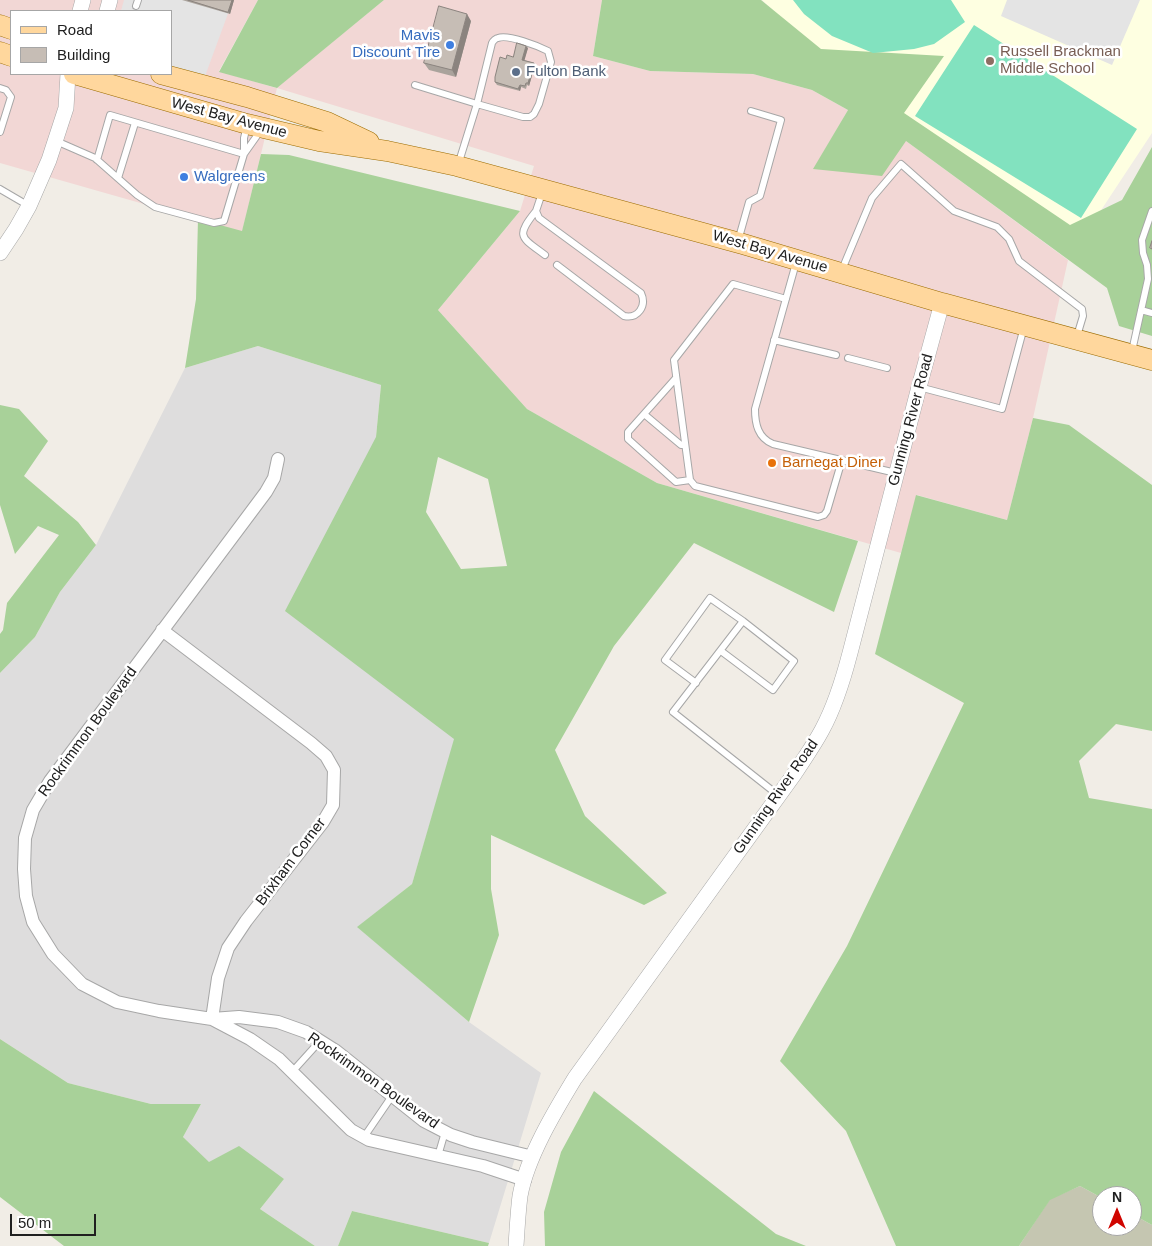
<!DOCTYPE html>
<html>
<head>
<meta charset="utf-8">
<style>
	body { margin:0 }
	#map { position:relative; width:1152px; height:1246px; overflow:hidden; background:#f1ede6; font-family:Arial,sans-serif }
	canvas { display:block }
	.legend { position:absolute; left:10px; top:10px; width:162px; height:65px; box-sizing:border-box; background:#fff; border:1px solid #a6a6a6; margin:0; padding:6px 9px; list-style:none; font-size:15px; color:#202020 }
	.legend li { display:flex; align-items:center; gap:10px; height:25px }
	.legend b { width:25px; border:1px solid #a6a6a6 }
	.north { position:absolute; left:1092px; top:1186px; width:50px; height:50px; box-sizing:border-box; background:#fff; border:1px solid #a6a6a6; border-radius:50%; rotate:0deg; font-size:14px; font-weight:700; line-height:20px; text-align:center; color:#202020 }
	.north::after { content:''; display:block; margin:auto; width:18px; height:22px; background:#d00500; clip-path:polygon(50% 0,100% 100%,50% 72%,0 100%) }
	.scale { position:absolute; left:10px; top:1214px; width:86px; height:22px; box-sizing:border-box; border:2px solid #202020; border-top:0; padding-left:6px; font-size:15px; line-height:18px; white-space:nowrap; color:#202020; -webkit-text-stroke:4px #fff; paint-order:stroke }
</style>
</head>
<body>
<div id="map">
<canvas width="1152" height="1246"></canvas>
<ul class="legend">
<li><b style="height:6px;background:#ffd79d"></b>Road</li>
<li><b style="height:14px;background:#c6bdb5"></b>Building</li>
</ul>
<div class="north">N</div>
<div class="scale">50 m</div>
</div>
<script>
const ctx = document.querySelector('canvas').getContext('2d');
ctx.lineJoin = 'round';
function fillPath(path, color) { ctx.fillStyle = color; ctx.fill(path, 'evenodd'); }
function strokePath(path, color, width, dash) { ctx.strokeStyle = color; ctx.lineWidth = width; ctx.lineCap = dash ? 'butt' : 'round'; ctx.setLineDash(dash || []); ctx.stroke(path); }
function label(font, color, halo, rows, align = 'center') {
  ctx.font = font + ' Arial,sans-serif'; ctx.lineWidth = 5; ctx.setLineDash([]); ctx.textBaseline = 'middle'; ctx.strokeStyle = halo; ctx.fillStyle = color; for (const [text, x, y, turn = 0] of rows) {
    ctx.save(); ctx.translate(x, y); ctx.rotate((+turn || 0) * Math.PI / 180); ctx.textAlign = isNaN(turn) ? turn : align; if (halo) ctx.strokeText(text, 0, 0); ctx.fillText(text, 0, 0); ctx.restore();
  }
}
const residential = new Path2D(`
	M 258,346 L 381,385 L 376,437 L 455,739 L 412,884 L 358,927 L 469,1022 L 541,1073 L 489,1243 L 352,1211 L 338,1246 L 315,1246 L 260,1209 L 284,1179 L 209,1163 L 183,1137 L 201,1104 L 151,1104 L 68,1083 L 0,1039 L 0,673 L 35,637 L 60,592 L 96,545 L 185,368 Z`);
const commercial = new Path2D(`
	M 0,0 L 258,0 L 219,71 L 276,88 L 384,0 L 602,0 L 593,56 L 650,71 L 753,74 L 812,90 L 848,110 L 814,169 L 906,141 L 1068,260 L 1033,418 L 1007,520 L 917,495 L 901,553 L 657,483 L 527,409 L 438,310 L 520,211 L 534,166 L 277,88 L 242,232 L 0,163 ZM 11,11 L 171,11 L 171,74 L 11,74 Z`);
const education = new Path2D(`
	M 762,0 L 1152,0 L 1152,133 L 1082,239 L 893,122 Z`);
const construction = new Path2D(`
	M 1080,1186 L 1102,1198 L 1102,1226 L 1132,1226 L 1132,1214 L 1152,1225 L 1152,1246 L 1019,1246 L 1050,1199 Z`);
const forest = new Path2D(`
	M 258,0 L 384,0 L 277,88 L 219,72 Z
	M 602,0 L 761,0 L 821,49 L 944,56 L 904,113 L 1070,225 L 1122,200 L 1152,147 L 1152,336 L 1119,326 L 1107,288 L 906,141 L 882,176 L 813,169 L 848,110 L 812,90 L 753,74 L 650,71 L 593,56 Z
	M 261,154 L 289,155 L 520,211 L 438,310 L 527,409 L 657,483 L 858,541 L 834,612 L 694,543 L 614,646 L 555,750 L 585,816 L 667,893 L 644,905 L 491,835 L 491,889 L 499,935 L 469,1022 L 357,927 L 412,884 L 454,739 L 285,611 L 376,437 L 381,385 L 258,346 L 185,368 L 196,299 L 198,219 L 242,231 ZM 438,457 L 488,479 L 507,566 L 461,569 L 426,512 Z
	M 0,405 L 19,409 L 48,441 L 24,476 L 78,522 L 96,545 L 60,592 L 35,637 L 0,673 L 0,634 L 3,630 L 7,603 L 59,535 L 38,526 L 15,554 L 0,505 Z
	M 1033,418 L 1069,425 L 1152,485 L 1152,731 L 1116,724 L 1079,761 L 1089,798 L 1152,809 L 1152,1225 L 1132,1214 L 1132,1196 L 1102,1196 L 1102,1198 L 1080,1186 L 1050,1200 L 1019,1246 L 896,1246 L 846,1131 L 780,1061 L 847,946 L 964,703 L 875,654 L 916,495 L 1007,520 Z
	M 0,1039 L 68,1083 L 151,1104 L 201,1104 L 183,1137 L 209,1162 L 239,1146 L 284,1179 L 260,1209 L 315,1246 L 64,1246 L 0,1197 Z
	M 594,1091 L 776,1234 L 806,1246 L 545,1246 L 544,1212 L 561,1152 Z
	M 352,1211 L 489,1243 L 488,1246 L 338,1246 Z`);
const pitch = new Path2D(`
	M 793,0 L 951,0 L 965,22 L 934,44 L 914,49 L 873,53 L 832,36 L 804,14 Z
	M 974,25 L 1137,129 L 1081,218 L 915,116 Z`);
const parking = new Path2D(`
	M 124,0 L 233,0 L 204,79 L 171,66 L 171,11 L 121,11 Z
	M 1007,0 L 1140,0 L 1112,65 L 1001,16 Z`);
const service = new Path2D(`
	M 136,6 L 138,0
	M 415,85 L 477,104 L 492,43 C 493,41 496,38 498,38 C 508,34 538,46 548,51 L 551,62 L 539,104 L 534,114 L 530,117 L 523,117 L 477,104 L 458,165
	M 0,88 L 6,90 L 11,97 L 0,132
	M 56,141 L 95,158 L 137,195 L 155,207 L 214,223 L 224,221 L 244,154 L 244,138 L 247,126
	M 244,154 L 261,130
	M 97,160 L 110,115 L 244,154
	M 118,178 L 135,123
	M 0,189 L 29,206
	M 542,193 L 536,211 L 539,218 L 641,293 C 647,306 638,319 624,316 L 557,265
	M 536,211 C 515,237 521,237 545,255
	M 738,241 L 749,202 L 760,196 L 781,120 L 751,111
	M 796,263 L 755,409 C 755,424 758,438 773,444 L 896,473
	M 841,272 L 872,198 L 901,164 L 954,211 L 997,227 L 1009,239 L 1019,261 L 1082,309 L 1083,316 L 1077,336
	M 786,299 L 733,284 L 674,360 L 690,480 L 695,486 L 818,517 L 824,515 L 827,511 L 842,460
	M 1141,310 L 1152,313
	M 774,340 L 836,355
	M 1132,351 L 1148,279 L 1147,265 L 1143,253 L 1142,240 L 1152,211
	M 848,358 L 887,368
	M 676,378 L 628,432 L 628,439 L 676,482 L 690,480
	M 919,387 L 1002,409 L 1024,327
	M 644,414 L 681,445 L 685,445
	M 721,651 L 773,690 L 794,661 L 743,621 L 673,712 L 778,795
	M 696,683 L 665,660 L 710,598 L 743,621
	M 292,1072 L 320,1041
	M 364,1137 L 392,1096
	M 438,1156 L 445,1132`);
const minor = new Path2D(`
	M 278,459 L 274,478 L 266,492 L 50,781 L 33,810 L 25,838 L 24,869 L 26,896 L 33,922 L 53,954 L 82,984 L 117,1002 L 159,1011 L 212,1019 L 239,1017 L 278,1022 L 306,1032 L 336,1051 L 424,1121 L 451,1135 L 472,1142 L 533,1157
	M 162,630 L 311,743 L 326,756 L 334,770 L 333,805 L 323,822 L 246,921 L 228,948 L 218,978 L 212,1019
	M 212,1019 L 250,1039 L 279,1059 L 351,1130 L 369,1140 L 483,1166 L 525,1180`);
const tertiary = new Path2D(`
	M 80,11 L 83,0
	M 107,11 L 110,0
	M 0,253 L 16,229 L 29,206 L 49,160 L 66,108 L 68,74
	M 516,1246 C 517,1230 518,1212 520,1196 C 527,1157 555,1111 575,1078 L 795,773 C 804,759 814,745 822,730 C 835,706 843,680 850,653 L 919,387 L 942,303`);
const primary = new Path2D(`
	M 0,25 L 11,29
	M 0,52 L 11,56
	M 74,74 L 247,124 L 319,141 L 387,151 L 457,166 L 743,244 L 942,303 L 1152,360
	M 161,74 L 247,97 L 327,122 L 369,142`);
const wall = new Path2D(`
	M 182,0 L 234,0 L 230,14 Z
	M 471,21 L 456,77 L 429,70 L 424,63 Z
	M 528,48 L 524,60 L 534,63 L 535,65 L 529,86 L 527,85 L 526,89 L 521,87 L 520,91 L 497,85 L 495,82 L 506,59 L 513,57 Z`);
const shadedWall = new Path2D(`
	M 232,0 L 234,0 L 230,14 L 228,12 Z
	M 467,14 L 471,21 L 456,77 L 452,70 Z
	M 526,46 L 528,48 L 524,62 L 522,60 Z
	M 534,63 L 535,65 L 529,86 L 528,83 Z
	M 520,85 L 521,87 L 520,91 L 518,89 Z`);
const building = new Path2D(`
	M 188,0 L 232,0 L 228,12 Z
	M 439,6 L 467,14 L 452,70 L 424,63 Z
	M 517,43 L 526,46 L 522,60 L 534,63 L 528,83 L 526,83 L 525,86 L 520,85 L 518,89 L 495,82 L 495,77 L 500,57 L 506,59 L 507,55 L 513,57 Z
	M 1152,241 L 1152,249 L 1150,248 Z`);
const markers = [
	[450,45,5,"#3f7fe0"],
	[990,61,5,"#8d6e63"],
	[516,72,5,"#5c6f8a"],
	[184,177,5,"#3f7fe0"],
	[772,463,5,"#e8710a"]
];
const shopNames = [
	["Mavis",440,36],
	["Discount Tire",440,53],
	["Walgreens",194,177,"left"]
];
const educationNames = [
	["Russell Brackman",1000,52],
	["Middle School",1000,69]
];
const serviceNames = [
	["Fulton Bank",526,72]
];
const streetNames = [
	["West Bay Avenue",229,118,15],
	["West Bay Avenue",770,252,16],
	["Gunning River Road",911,420,-75],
	["Rockrimmon Boulevard",88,732,-54],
	["Gunning River Road",776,797,-55],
	["Brixham Corner",291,862,-53],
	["Rockrimmon Boulevard",373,1081,35]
];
const foodNames = [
	["Barnegat Diner",782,463]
];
fillPath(residential, '#dedddd');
fillPath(commercial, '#f2d7d5');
fillPath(education, '#feffe1');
fillPath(construction, '#c5c6b1');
fillPath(forest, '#a8d199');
fillPath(pitch, '#82e2bf');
fillPath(parking, '#e4e4e4');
strokePath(service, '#a7a7a7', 8);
strokePath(minor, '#a7a7a7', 14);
strokePath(tertiary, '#a7a7a7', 16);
strokePath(primary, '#9c6c00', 21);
strokePath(service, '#fff', 6);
strokePath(minor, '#fff', 12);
strokePath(tertiary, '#fff', 15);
strokePath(primary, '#ffd79d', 20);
fillPath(wall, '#aaa39c');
fillPath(shadedWall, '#8b847f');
fillPath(building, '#c6bdb5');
strokePath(building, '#8b847f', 1);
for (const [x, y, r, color] of markers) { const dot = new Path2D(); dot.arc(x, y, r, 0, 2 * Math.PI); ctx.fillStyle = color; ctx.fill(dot); strokePath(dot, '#fff', 2); }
label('15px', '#366cbe', '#fff', shopNames, 'right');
label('15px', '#785e54', '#fff', educationNames, 'left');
label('15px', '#4e5e75', '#fff', serviceNames, 'left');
label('15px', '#202020', '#fff', streetNames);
label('15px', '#c56008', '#fff', foodNames, 'left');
</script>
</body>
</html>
